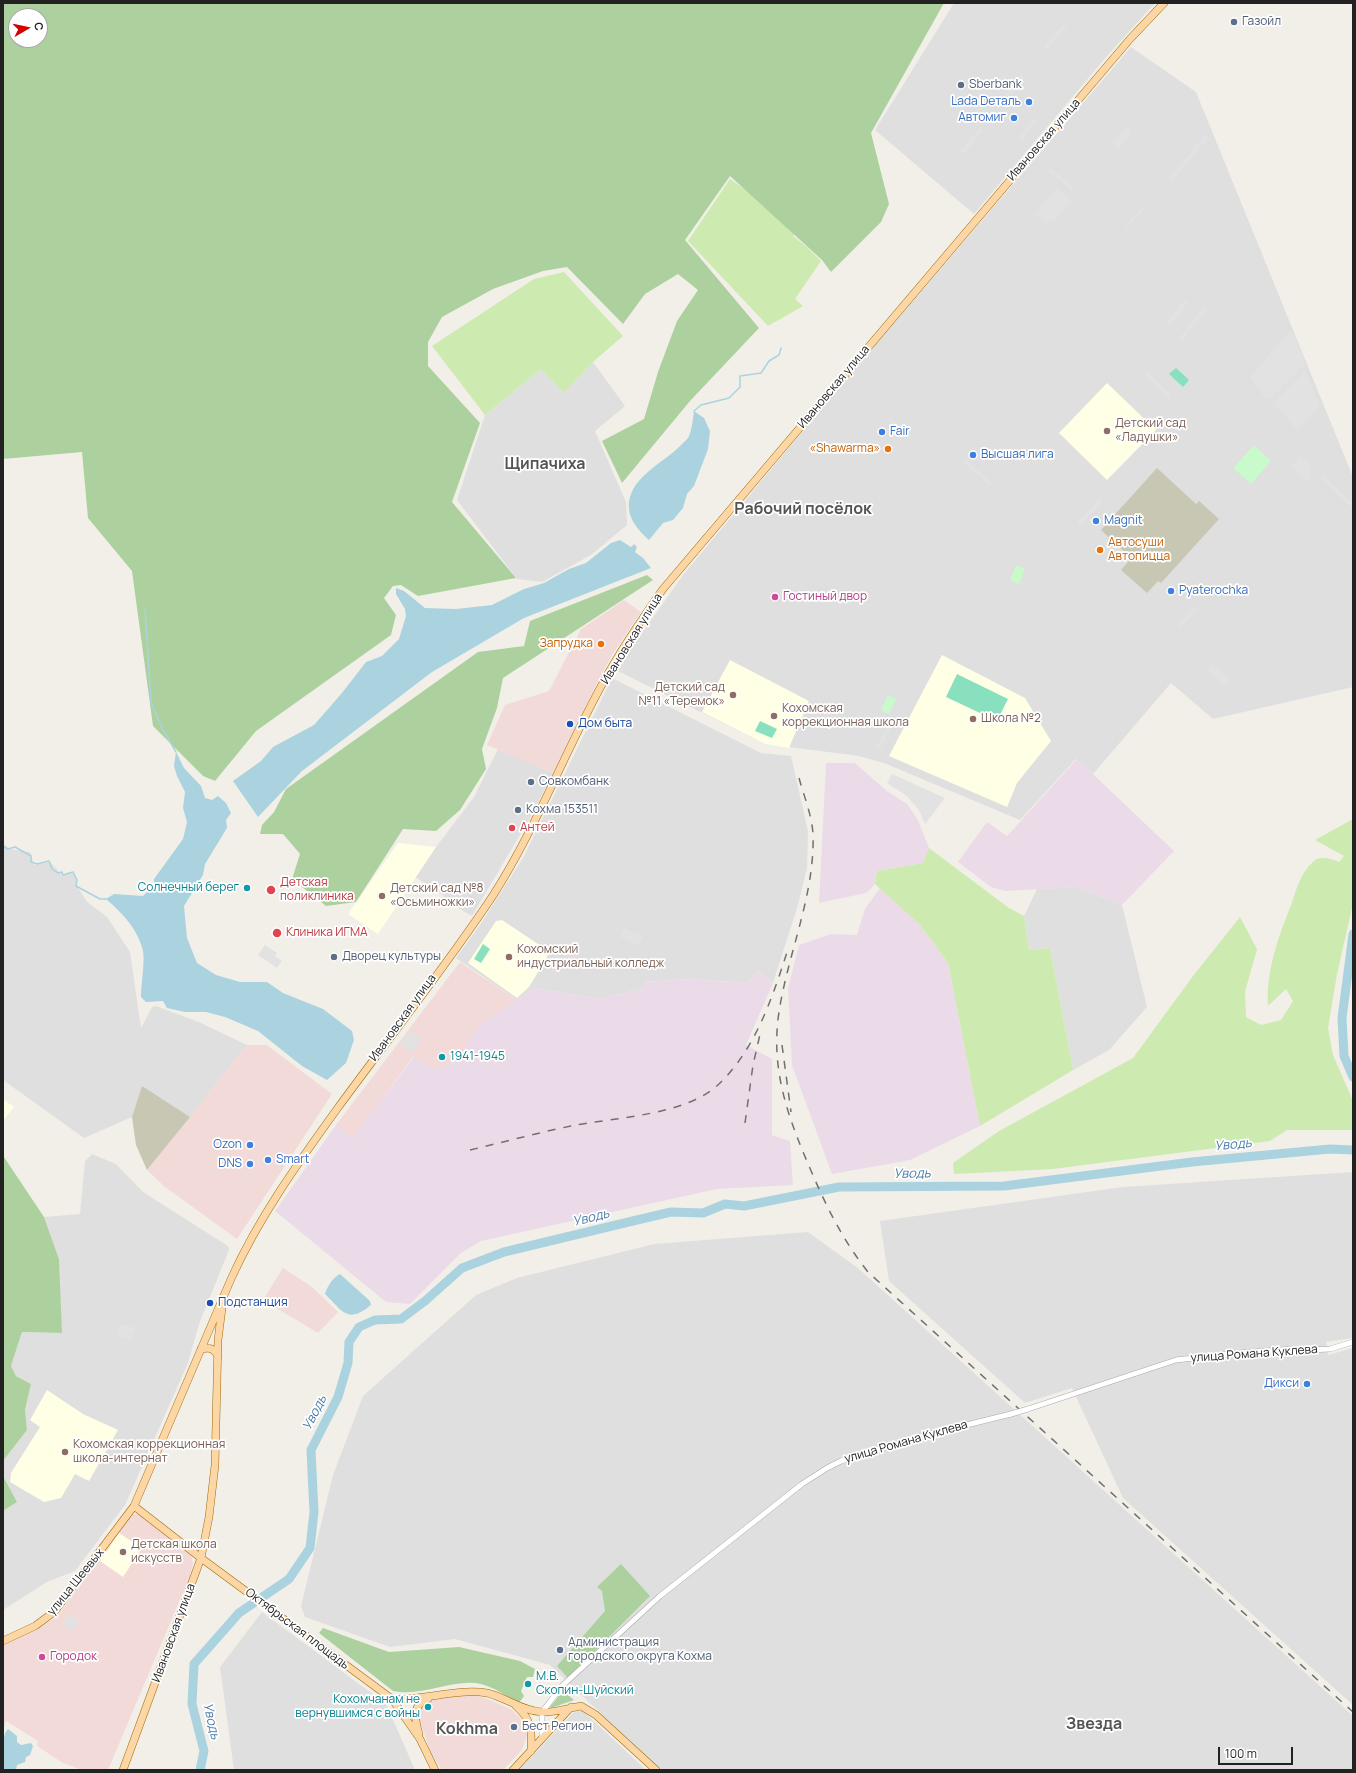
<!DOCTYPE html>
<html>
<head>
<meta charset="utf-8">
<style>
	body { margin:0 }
	#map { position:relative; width:1356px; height:1773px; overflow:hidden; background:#f2efe9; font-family:Manrope,sans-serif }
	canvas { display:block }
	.frame { position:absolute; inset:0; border:4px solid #222; pointer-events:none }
	.north { position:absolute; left:8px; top:8px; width:40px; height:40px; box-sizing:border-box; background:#fff; border:1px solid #a7a7a7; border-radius:50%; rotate:81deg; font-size:11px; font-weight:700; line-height:16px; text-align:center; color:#222 }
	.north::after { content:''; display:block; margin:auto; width:14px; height:18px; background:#d40000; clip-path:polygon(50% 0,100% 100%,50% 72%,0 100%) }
	.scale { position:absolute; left:1218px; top:1747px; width:75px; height:18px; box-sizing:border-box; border:2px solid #222; border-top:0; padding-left:5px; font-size:12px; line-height:14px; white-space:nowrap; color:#222; -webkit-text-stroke:3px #fff; paint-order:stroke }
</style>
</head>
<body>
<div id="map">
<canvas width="1356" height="1773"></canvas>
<div class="frame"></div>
<div class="north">С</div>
<div class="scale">100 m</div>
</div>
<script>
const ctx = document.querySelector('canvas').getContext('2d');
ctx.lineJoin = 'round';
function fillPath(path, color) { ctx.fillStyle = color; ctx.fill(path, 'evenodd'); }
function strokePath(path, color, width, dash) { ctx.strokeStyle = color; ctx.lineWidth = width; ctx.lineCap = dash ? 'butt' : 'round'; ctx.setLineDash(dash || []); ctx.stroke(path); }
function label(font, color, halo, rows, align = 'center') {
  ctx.font = font + ' Manrope,sans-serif'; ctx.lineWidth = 3.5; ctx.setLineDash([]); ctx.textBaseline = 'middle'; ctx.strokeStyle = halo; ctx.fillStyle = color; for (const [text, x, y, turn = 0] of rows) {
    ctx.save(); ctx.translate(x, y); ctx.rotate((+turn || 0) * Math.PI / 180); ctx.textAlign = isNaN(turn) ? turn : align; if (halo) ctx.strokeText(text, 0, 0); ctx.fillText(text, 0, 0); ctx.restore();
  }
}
const residential = new Path2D(`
	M 954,3 L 1155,3 L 1107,56 L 974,214 L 875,130 Z
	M 1131,47 L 1196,92 L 1353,477 L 1353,687 L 1213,719 L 1171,683 L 1093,774 L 1076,759 L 1020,820 L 884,763 L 859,756 L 765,744 L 616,670 L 683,575 L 853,371 ZM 1199,501 L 1161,583 L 1158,580 L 1121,570 L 1131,558 Z
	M 593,362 L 625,406 L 595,431 L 626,502 L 627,525 L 591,555 L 542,582 L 517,579 L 457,500 L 485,415 L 541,369 L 564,393 Z
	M 612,678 L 761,753 L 791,756 L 808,831 L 807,868 L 798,905 L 773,983 L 758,971 L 747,983 L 689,979 L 644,982 L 644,988 L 601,999 L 534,988 L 517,1000 L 456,958 L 480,925 L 523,858 Z
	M 498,749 L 553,773 L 530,818 L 472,916 L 446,901 L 443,895 L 415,877 L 436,847 L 474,797 Z
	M 3,843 L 9,849 L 30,852 L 34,865 L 50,862 L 62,875 L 75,873 L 77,886 L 87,902 L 107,917 L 130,952 L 141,1028 L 152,1007 L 156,1006 L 201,1023 L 247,1045 L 190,1117 L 142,1087 L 132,1117 L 84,1138 L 3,1080 Z
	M 1076,887 L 1122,905 L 1147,1007 L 1109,1050 L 1073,1070 L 1050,948 L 1029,950 L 1024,916 L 1037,889 Z
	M 92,1154 L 116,1164 L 143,1192 L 228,1246 L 229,1250 L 199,1324 L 188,1363 L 125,1505 L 75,1571 L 47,1582 L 3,1610 L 3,1511 L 17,1502 L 3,1476 L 3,1461 L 27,1430 L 25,1410 L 31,1384 L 16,1376 L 11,1366 L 22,1332 L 61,1333 L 59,1259 L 44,1217 L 80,1214 L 85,1161 Z
	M 1353,1172 L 1353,1338 L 1326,1342 L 1328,1355 L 1353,1348 L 1353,1705 L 1123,1498 L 1072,1388 L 1025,1403 L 889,1281 L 880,1221 L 1123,1187 Z
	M 808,1232 L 859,1269 L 1353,1716 L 1353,1770 L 660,1770 L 550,1665 L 455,1639 L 390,1647 L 305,1617 L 301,1606 L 333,1475 L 363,1396 L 476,1295 L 517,1278 L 654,1244 Z
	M 262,1612 L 386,1704 L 415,1770 L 234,1770 L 220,1667 Z
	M 582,1710 L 646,1770 L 519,1770 L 573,1713 Z`);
const commercial = new Path2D(`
	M 624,600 L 641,612 L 612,655 L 592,693 L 553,773 L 487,745 L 505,705 L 549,691 L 581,629 Z
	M 460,962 L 517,1000 L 479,1025 L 456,1062 L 433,1069 L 413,1057 L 353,1138 L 336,1125 Z
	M 247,1045 L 267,1045 L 332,1094 L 237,1239 L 165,1187 L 147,1170 Z
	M 283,1268 L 312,1287 L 338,1312 L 318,1333 L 263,1300 Z
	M 132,1514 L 139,1514 L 191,1555 L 193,1563 L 190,1576 L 108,1770 L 82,1770 L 63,1763 L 37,1746 L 38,1741 L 6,1721 L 3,1729 L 3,1646 L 57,1617 Z
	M 463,1694 L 476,1695 L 490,1700 L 512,1710 L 523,1721 L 527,1735 L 522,1750 L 503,1770 L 442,1770 L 431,1753 L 419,1719 L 419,1712 L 425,1701 Z`);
const industrial = new Path2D(`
	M 1077,759 L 1174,851 L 1122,905 L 1076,887 L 1005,891 L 991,887 L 958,862 L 987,822 L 1007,836 Z
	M 826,763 L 855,763 L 887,791 L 907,804 L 918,820 L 929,848 L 923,863 L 877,871 L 875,884 L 866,893 L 819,903 Z
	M 880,888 L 920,925 L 948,963 L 980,1126 L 910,1160 L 832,1174 L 792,1065 L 788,988 L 799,945 L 831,934 L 857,935 L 865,909 Z
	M 758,971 L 773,983 L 746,1045 L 772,1059 L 772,1135 L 790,1141 L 793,1185 L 717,1189 L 481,1241 L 461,1253 L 410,1304 L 386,1302 L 275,1211 L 336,1125 L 353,1137 L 414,1057 L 433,1069 L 455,1062 L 479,1025 L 534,988 L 601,999 L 644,988 L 644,982 L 689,979 L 747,983 Z`);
const education = new Path2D(`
	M 1107,383 L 1156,430 L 1107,480 L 1059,433 Z
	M 942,655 L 1025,698 L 1051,741 L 1017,783 L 1007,807 L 889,756 Z
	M 730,660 L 809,701 L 789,748 L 765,744 L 702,712 Z
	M 398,843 L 436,847 L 378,934 L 348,914 Z
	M 502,920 L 550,952 L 529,987 L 517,998 L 468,963 L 496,921 Z
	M 3,1099 L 14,1107 L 3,1121 Z
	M 47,1390 L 83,1414 L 118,1430 L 89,1481 L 75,1474 L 61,1498 L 44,1502 L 10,1482 L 11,1473 L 40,1427 L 30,1420 Z
	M 119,1533 L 142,1548 L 123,1577 L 100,1561 Z`);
const construction = new Path2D(`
	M 1157,468 L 1196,504 L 1199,501 L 1219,519 L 1161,583 L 1158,581 L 1147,593 L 1121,570 L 1131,558 L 1101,530 Z
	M 142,1086 L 190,1117 L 147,1170 L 136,1145 L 132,1117 Z`);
const grass = new Path2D(`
	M 730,179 L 799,227 L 793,236 L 807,247 L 821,261 L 795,299 L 803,306 L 768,326 L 688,241 Z
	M 564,272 L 623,336 L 593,362 L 564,393 L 541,369 L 485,415 L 432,346 L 534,279 Z
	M 1353,819 L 1353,904 L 1337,974 L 1328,1028 L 1333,1055 L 1353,1101 L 1353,1130 L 1287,1130 L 1270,1141 L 1053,1169 L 954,1174 L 953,1163 L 999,1131 L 1133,1058 L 1193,976 L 1240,917 L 1257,949 L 1245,992 L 1246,1017 L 1261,1025 L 1281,1020 L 1293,1001 L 1286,989 L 1268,1006 C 1266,971 1278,938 1291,905 C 1296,890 1301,872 1313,862 C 1320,855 1331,859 1339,862 L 1344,856 L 1315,840 Z
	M 929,848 L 1009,908 L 1024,916 L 1029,950 L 1050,948 L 1073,1070 L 980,1126 L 948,963 L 920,925 L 875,884 L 877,871 L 923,863 Z`);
const forest = new Path2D(`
	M 3,3 L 944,3 L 871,133 L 889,204 L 881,222 L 831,272 L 822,260 L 730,176 L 685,240 L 759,328 L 690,401 L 622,483 L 602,441 L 644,419 L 658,372 L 677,321 L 698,290 L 678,274 L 645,294 L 623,324 L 567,267 L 543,271 L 493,289 L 442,317 L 428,342 L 428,366 L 480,423 L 452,502 L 516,578 L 418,596 L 401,585 L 393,586 L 384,598 L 396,615 L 391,635 L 256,731 L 215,781 L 203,776 L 153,726 L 132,571 L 88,518 L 82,452 L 3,459 ZM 16,16 L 40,16 L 40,40 L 16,40 Z
	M 647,575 L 653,580 L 503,678 L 497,708 L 482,749 L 486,769 L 460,810 L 436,831 L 403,829 L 356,902 L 326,906 L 292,879 L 300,854 L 283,834 L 260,834 L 262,825 L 274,812 L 286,789 L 478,652 L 524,646 L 530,621 Z
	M 4,1157 L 44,1217 L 59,1259 L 62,1333 L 22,1332 L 11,1366 L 16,1376 L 31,1384 L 25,1410 L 27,1430 L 3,1461 Z
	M 3,1476 L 17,1502 L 3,1511 Z
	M 621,1564 L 650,1596 L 568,1678 L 557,1666 L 605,1611 L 602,1591 L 597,1587 Z
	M 323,1628 L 389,1652 L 459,1647 L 520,1661 L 535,1669 L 533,1677 L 527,1677 L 521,1691 L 524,1696 L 519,1703 C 508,1697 494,1687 481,1684 C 454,1678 423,1697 393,1691 L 319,1633 Z
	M 563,1691 L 574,1700 L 551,1708 L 550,1707 Z`);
const park = new Path2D(`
	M 1254,445 L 1271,461 L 1251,484 L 1233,468 Z
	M 1016,565 L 1025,569 L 1019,584 L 1010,580 Z
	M 888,695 L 896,699 L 889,714 L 881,710 Z`);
const pitch = new Path2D(`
	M 1176,368 L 1189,380 L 1183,387 L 1169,374 Z
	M 957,674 L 1008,699 L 997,721 L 946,697 Z
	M 760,721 L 777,729 L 772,738 L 755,731 Z
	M 483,944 L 490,949 L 481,963 L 474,959 Z`);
const parking = new Path2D(`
	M 1063,24 L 1067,26 L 1048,49 L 1044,46 Z
	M 1021,75 L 1024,78 L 1009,97 L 1006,94 Z
	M 1034,118 L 1037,121 L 1022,140 L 1019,137 Z
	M 1126,127 L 1132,132 L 1118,149 L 1112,144 Z
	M 980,128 L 983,131 L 964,154 L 960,151 Z
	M 1205,135 L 1208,138 L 1172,181 L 1169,179 Z
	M 1051,168 L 1075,189 L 1072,191 L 1048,171 Z
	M 1056,188 L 1072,201 L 1054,222 L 1051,219 L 1046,224 L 1034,214 Z
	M 1144,205 L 1146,207 L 1127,229 L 1125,227 Z
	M 1184,300 L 1188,303 L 1170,326 L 1166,323 Z
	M 1203,308 L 1206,310 L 1182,340 L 1179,338 Z
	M 1291,329 L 1306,365 L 1273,396 L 1266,399 L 1250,378 Z
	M 1305,370 L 1320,406 L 1298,431 L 1273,403 Z
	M 1148,372 L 1172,395 L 1169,398 L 1145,375 Z
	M 890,417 L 909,435 L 905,438 L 887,420 Z
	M 1301,456 L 1311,466 L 1310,478 L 1307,482 L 1291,466 Z
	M 966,459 L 992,483 L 990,486 L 963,462 Z
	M 1324,476 L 1353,503 L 1351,507 L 1322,479 Z
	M 1099,499 L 1102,502 L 1080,525 L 1077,522 Z
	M 1195,606 L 1198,608 L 1181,627 L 1178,625 Z
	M 1211,663 L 1231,680 L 1225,686 L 1206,670 Z
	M 890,720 L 894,722 L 880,749 L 876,747 Z
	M 892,774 L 945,798 L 925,824 L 919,810 L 907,796 L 887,783 Z
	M 624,928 L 643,936 L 639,946 L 620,937 Z
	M 265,945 L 277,953 L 275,956 L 282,961 L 277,968 L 258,955 Z
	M 411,1030 L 422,1039 L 412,1053 L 400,1044 Z
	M 120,1324 L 135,1328 L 130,1340 L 117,1337 Z
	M 71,1614 L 79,1622 L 71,1631 L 62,1623 Z`);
const water = new Path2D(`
	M 694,411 L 704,418 L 710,431 L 708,449 L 694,486 L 687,494 L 683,508 L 673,520 L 663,523 L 649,540 C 640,532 631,522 629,510 C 626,478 663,464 681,445 C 684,442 688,439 689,436 C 692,429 693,419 694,411 Z
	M 620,540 L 631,547 L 634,544 L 637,547 L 635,552 L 643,558 L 651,568 L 524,618 L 432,672 L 302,771 L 258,817 L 233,781 L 261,761 L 273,747 L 314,725 L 342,693 L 366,662 L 382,656 L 399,639 L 406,616 L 405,609 L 396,594 L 396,588 L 404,591 L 425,608 L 456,609 L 492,605 L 524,589 L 544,583 L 569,569 L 586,563 L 611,543 Z
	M 176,752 L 184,768 L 201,786 L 205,798 L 212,800 L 218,796 L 226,803 L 231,813 L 226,820 L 227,828 L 205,864 L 203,875 L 184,906 L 187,938 L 197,963 L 216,975 L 240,982 L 267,982 L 283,993 L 323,1009 L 352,1031 L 354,1040 L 346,1063 L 327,1080 L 302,1066 L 258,1031 L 225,1017 L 206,1012 L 185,1012 L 167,1008 L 163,1001 L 146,1002 L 141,997 C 141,984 145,963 143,951 C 138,929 122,913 106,899 L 114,894 L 143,896 L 154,885 L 154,879 L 183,839 L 187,822 L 183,808 L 185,792 L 177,776 L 174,766 Z
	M 340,1274 L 370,1301 L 371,1305 C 348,1324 343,1312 325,1294 C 327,1287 333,1277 340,1274 Z
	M 8,1729 L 17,1736 L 17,1742 L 21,1745 L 31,1743 L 33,1746 L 30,1755 L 26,1757 L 25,1762 L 17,1765 L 16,1770 L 3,1770 C 3,1759 0,1737 8,1729 Z`);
const pier = new Path2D(`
	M 250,1587 L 278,1607 L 271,1616 L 243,1596 Z`);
const stream = new Path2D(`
	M 694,411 L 701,405 L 729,398 L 740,387 L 740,376 L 761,373 L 769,361 L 779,355 L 781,348
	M 145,609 L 151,702 L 162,728 L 176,752
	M 3,846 L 8,849 L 15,847 L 31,856 L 31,862 L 37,864 L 49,861 L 52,869 L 58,873 L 62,872 L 63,875 L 73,872 L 77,880 L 76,886 L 100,899 L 106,899`);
const river = new Path2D(`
	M 1353,934 L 1342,1018 L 1344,1056 L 1353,1077
	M 200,1770 L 204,1751 L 192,1704 L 194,1664 L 239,1613 L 289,1579 L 310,1548 L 314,1512 L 311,1450 L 338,1397 L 348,1363 L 349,1342 L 359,1327 L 375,1320 L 401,1319 L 425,1301 L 462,1268 L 504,1252 L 637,1220 L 671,1212 L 703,1213 L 725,1204 L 744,1206 L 839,1187 L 1004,1186 L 1192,1162 L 1330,1149 L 1353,1150`);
const minor = new Path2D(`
	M 1028,1409 L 1176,1360 L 1239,1353 L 1294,1349 L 1308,1350 L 1330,1349 L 1353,1342
	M 542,1739 L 542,1712 L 563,1685 L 660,1596 L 802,1484 L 827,1468 L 841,1461 L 922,1436 L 1011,1414`);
const major = new Path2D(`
	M 201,1349 C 210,1347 213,1348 218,1356
	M 134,1506 L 201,1558 L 392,1699 L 420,1739 L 435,1770
	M 3,1641 L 35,1626 L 54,1612 L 134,1506 L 231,1279 C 259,1217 298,1163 337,1109 C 389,1038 444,969 492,897 C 538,826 567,745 609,672 C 625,643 644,616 663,589 L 1130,39 L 1164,3
	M 392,1699 C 424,1701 456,1688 487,1693 C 505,1697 522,1711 542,1712 C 554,1713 569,1708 581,1706 L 596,1715 L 656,1770
	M 516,1706 C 532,1720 532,1730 531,1751
	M 419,1734 C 415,1720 411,1705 428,1699
	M 123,1770 L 201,1558 L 209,1517 L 215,1465 L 218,1340 L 222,1308
	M 513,1770 L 571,1707`);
const rail = new Path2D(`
	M 799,778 C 804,796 812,816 813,834 C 815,895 788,953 779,1012 C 770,1071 789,1120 812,1173 C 827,1208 844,1242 868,1272 L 1353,1712
	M 782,1045 L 791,1112
	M 745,1123 L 753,1065 L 761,1030
	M 470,1150 C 504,1142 537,1133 571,1126 C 615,1117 687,1116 720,1083 C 756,1048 773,996 788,949`);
const minorBridge = new Path2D(`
	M 1011,1414 L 1028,1409`);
const markers = [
	[1234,22,4,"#5c6f8a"],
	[961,85,4,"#5c6f8a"],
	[1029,102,4,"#3f7fe0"],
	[1014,118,4,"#3f7fe0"],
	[1107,431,4,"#8d6e63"],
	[882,432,4,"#3f7fe0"],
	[888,449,4,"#e8710a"],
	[973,455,4,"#3f7fe0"],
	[1096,521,4,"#3f7fe0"],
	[1100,550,4,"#e8710a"],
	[1171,591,4,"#3f7fe0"],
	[775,597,4,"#d1479c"],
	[601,644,4,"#e8710a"],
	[733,695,4,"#8d6e63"],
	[774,716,4,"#8d6e63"],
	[973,719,4,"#8d6e63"],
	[570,724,4,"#1a4fb4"],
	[531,782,4,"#5c6f8a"],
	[518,810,4,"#5c6f8a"],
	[512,828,4,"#e0444e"],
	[247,888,4,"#0f9aa8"],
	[271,890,5,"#e0444e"],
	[382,896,4,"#8d6e63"],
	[277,933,5,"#e0444e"],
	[334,957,4,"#5c6f8a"],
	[509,957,4,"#8d6e63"],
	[442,1057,4,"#0f9aa8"],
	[250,1145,4,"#3f7fe0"],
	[268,1160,4,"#3f7fe0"],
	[250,1164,4,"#3f7fe0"],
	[210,1303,4,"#1a4fb4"],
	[1307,1384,4,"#3f7fe0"],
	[65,1452,4,"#8d6e63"],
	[123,1552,4,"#8d6e63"],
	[560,1650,4,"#5c6f8a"],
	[42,1657,4,"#d1479c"],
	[528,1684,4,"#0f9aa8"],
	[428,1707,4,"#0f9aa8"],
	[514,1727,4,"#5c6f8a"]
];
const serviceNames = [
	["Газойл",1242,22],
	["Sberbank",969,85],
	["Совкомбанк",539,782],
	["Кохма 153511",526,810],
	["Дворец культуры",342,957],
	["Администрация",568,1643],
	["городского округа Кохма",568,1657],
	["Бест Регион",522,1727]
];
const shopNames = [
	["Lada Dеталь",1021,102],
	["Автомиг",1006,118],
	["Fair",890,432,"left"],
	["Высшая лига",981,455,"left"],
	["Magnit",1104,521,"left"],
	["Pyaterochka",1179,591,"left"],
	["Ozon",242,1145],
	["Smart",276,1160,"left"],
	["DNS",242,1164],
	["Дикси",1299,1384]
];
const streetNames = [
	["Ивановская улица",1044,140,-49],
	["Ивановская улица",834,387,-50],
	["Ивановская улица",632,639,-58],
	["Ивановская улица",403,1018,-54],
	["улица Романа Куклева",1254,1354,-4],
	["улица Романа Куклева",906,1442,-16],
	["улица Шеевых",76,1582,-51],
	["Октябрьская площадь",297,1629,37],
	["Ивановская улица",174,1633,-70]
];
const educationNames = [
	["Детский сад",1115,424],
	["«Ладушки»",1115,438],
	["Детский сад",725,688,"right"],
	["№11 «Теремок»",725,702,"right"],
	["Кохомская",782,709],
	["коррекционная школа",782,723],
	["Школа №2",981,719],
	["Детский сад №8",390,889],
	["«Осьминожки»",390,903],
	["Кохомский",517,950],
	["индустриальный колледж",517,964],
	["Кохомская коррекционная",73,1445],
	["школа-интернат",73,1459],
	["Детская школа",131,1545],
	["искусств",131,1559]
];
const foodNames = [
	["«Shawarma»",880,449],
	["Автосуши",1108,543,"left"],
	["Автопицца",1108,557,"left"],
	["Запрудка",593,644]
];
const hotelNames = [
	["Гостиный двор",783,597],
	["Городок",50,1657]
];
const transitNames = [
	["Дом быта",578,724],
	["Подстанция",218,1303]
];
const healthNames = [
	["Антей",520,828],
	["Детская",280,883],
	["поликлиника",280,897],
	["Клиника ИГМА",286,933]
];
const cultureNames = [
	["Солнечный берег",239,888],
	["1941-1945",450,1057,"left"],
	["М.В.",536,1677,"left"],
	["Скопин-Шуйский",536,1691,"left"],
	["Кохомчанам не",420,1700],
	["вернувшимся с войны",420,1714]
];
const waterNames = [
	["Уводь",1233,1145,-5],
	["Уводь",912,1174,-1],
	["Уводь",591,1218,-14],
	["Уводь",315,1413,-63],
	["Уводь",211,1721,77]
];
const districtNames = [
	["Щипачиха",545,465],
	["Рабочий посёлок",803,510],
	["Звезда",1094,1725],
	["Kokhma",467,1730]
];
fillPath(residential, '#e0dfdf');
fillPath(commercial, '#f2dad9');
fillPath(industrial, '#ebdbe8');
fillPath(education, '#ffffe5');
fillPath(construction, '#c7c7b4');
fillPath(grass, '#cdebb0');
fillPath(forest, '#add19e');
fillPath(park, '#c8facc');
fillPath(pitch, '#88e0be');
fillPath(parking, '#e2e2e2');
fillPath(water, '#aad3df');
fillPath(pier, '#fff');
strokePath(stream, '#aad3df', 1.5);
strokePath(river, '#aad3df', 9);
strokePath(minor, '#a9a9a9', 6);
strokePath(major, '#a06b00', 8);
strokePath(minor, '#fff', 5);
strokePath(major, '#fcd6a4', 7);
strokePath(rail, '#707070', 1.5, [8, 8]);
strokePath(minorBridge, '#a9a9a9', 6, []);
strokePath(minorBridge, '#fff', 5);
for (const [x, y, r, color] of markers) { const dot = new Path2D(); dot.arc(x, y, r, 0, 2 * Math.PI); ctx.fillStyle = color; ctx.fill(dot); strokePath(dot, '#fff', 1.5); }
label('12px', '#4e5e75', '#fff', serviceNames, 'left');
label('12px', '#366cbe', '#fff', shopNames, 'right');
label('12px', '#222', '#fff', streetNames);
label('12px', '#785e54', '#fff', educationNames, 'left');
label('12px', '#c56008', '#fff', foodNames, 'right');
label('12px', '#b23c85', '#fff', hotelNames, 'left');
label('12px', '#164399', '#fff', transitNames, 'left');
label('12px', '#be3a42', '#fff', healthNames, 'left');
label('12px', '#0d838f', '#fff', cultureNames, 'right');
label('italic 13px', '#4a7aab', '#fff', waterNames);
label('bold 16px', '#555', '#fff', districtNames);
</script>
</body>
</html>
